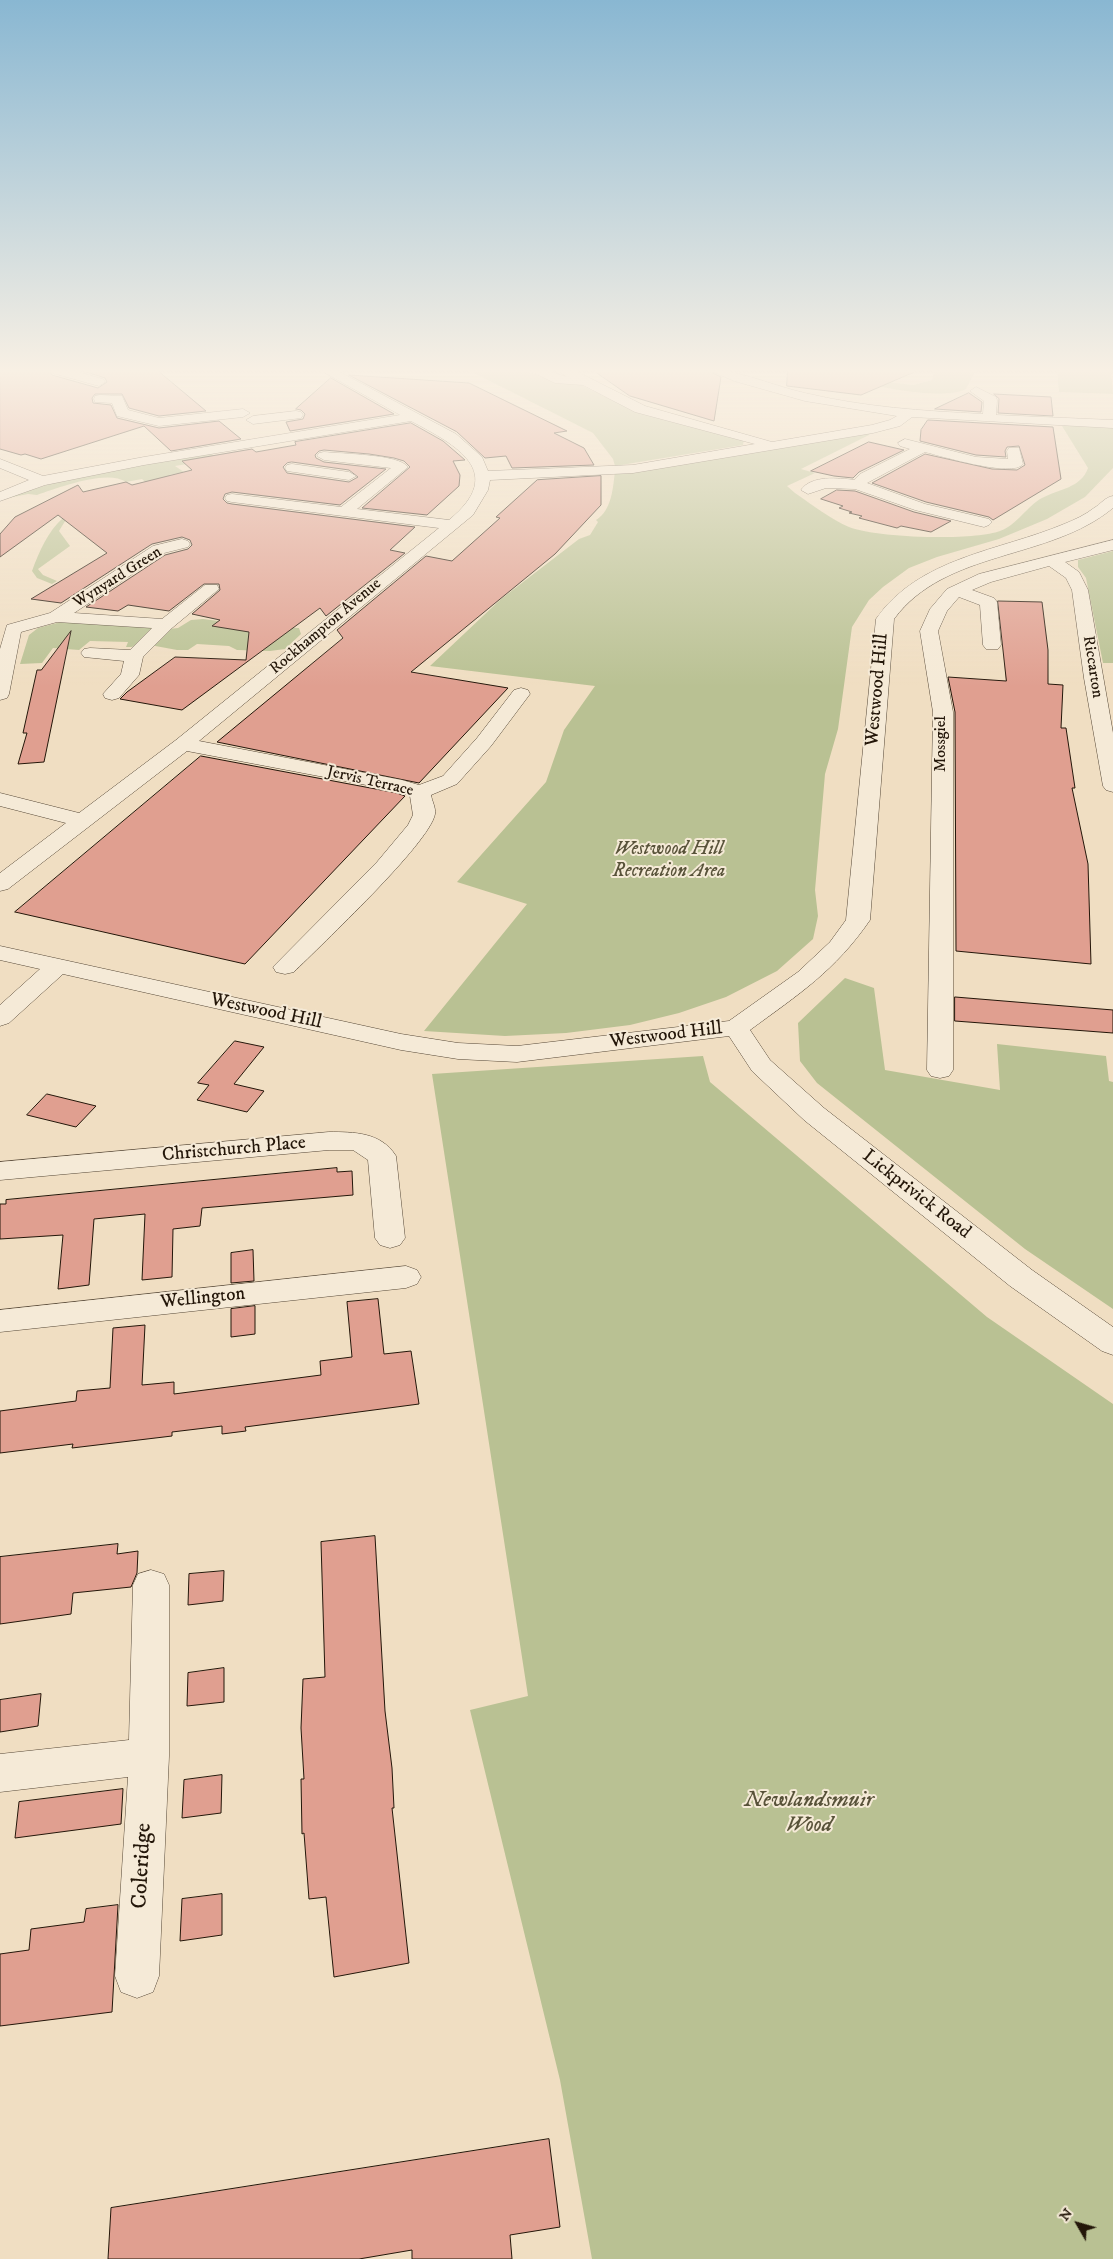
<!DOCTYPE html>
<html>
<head>
<meta charset="utf-8">
<style>
	body { margin:0 }
	#map { position:relative; width:1113px; height:2259px; overflow:hidden; background:#f0dec2; font-family:"IM FELL DW Pica",serif }
	canvas { display:block }
	.north { position:absolute; left:1053px; top:2199px; width:50px; height:50px; -webkit-text-stroke:4px #f5ead7; paint-order:stroke; rotate:308deg; font-size:14px; font-weight:700; line-height:20px; text-align:center; color:#231609 }
	.north::after { content:''; display:block; margin:auto; width:18px; height:22px; background:#231609; clip-path:polygon(50% 0,100% 100%,50% 72%,0 100%) }
</style>
</head>
<body>
<div id="map">
<canvas width="1113" height="2259"></canvas>
<div class="north">N</div>
</div>
<script>
const ctx = document.querySelector('canvas').getContext('2d');
ctx.lineJoin = 'round';
function fillPath(path, color) { ctx.fillStyle = color; ctx.fill(path, 'evenodd'); }
function strokePath(path, color, width, dash) { ctx.strokeStyle = color; ctx.lineWidth = width; ctx.lineCap = dash ? 'butt' : 'round'; ctx.setLineDash(dash || []); ctx.stroke(path); }
function label(font, color, halo, rows, align = 'center') {
  ctx.font = font + ' "IM FELL DW Pica",serif'; ctx.lineWidth = 4; ctx.setLineDash([]); ctx.textBaseline = 'middle'; ctx.strokeStyle = halo; ctx.fillStyle = color; for (const [text, x, y, turn = 0] of rows) {
    ctx.save(); ctx.translate(x, y); ctx.rotate((+turn || 0) * Math.PI / 180); ctx.textAlign = isNaN(turn) ? turn : align; if (halo) ctx.strokeText(text, 0, 0); ctx.fillText(text, 0, 0); ctx.restore();
  }
}
const green = new Path2D(`
	M 468,370 L 523,370 L 556,381 L 577,383 L 620,404 L 744,438 L 743,445 L 615,466 L 613,459 L 593,433 Z
	M 935,370 L 976,370 L 966,389 C 946,401 869,387 848,377 L 913,385 L 932,380 Z
	M 1057,370 L 1111,370 L 1113,394 L 1059,392 Z
	M 1067,424 L 1113,428 L 1113,468 L 1085,497 L 1047,519 L 999,539 L 937,557 L 909,568 L 883,587 L 869,600 L 852,627 L 838,729 L 825,774 L 815,890 L 818,916 L 813,939 L 777,971 L 726,997 L 679,1013 L 630,1025 L 566,1033 L 505,1036 L 424,1031 L 527,904 L 457,882 L 546,782 L 564,730 L 595,686 L 430,666 L 501,599 L 579,539 L 590,535 L 598,522 L 596,520 C 612,510 613,488 615,470 L 873,429 L 869,435 L 801,469 L 815,473 L 787,486 L 795,493 C 811,504 832,520 849,527 C 877,538 973,541 1000,531 C 1017,525 1027,506 1042,498 C 1059,489 1081,488 1088,468 L 1062,426 Z
	M 210,452 L 217,459 L 175,466 L 184,472 L 169,475 L 197,501 L 171,506 L 142,479 L 126,482 C 107,469 58,488 37,495 L 28,494 L 3,499 L 59,481 Z
	M 63,518 L 67,518 L 59,531 L 70,546 L 38,569 L 43,575 L 57,581 L 52,584 L 37,578 L 32,571 C 39,552 48,531 63,518 Z
	M 1113,551 L 1113,663 L 1103,663 L 1086,578 L 1078,567 L 1078,560 Z
	M 72,619 L 151,625 L 155,631 L 132,647 L 126,647 L 128,642 L 90,641 L 79,650 L 53,648 L 42,663 L 20,664 L 29,635 L 38,628 Z
	M 203,619 L 265,627 L 299,628 L 301,634 L 285,649 L 270,651 L 237,650 L 229,646 L 197,644 L 188,650 L 177,650 L 150,645 L 169,629 L 178,628 L 191,620 Z
	M 845,978 L 874,988 L 885,1070 L 1000,1090 L 997,1044 L 1106,1056 L 1109,1081 L 1113,1082 L 1113,1309 L 1025,1249 L 817,1083 L 800,1061 L 798,1023 Z
	M 703,1056 L 710,1082 L 987,1317 L 1113,1404 L 1113,2259 L 592,2259 L 560,2080 L 470,1710 L 528,1696 L 432,1074 Z`);
const building = new Path2D(`
	M 0,370 L 48,370 L 52,375 L 98,388 L 107,382 L 105,378 L 80,370 L 157,370 L 206,411 L 159,416 L 129,408 L 122,394 L 95,394 L 92,398 L 93,403 L 111,405 L 117,418 L 159,428 L 219,421 L 241,439 L 171,451 L 144,426 L 41,459 L 25,454 L 21,455 L 0,449 Z
	M 593,370 L 707,370 L 721,377 L 714,421 L 630,396 Z
	M 788,370 L 919,370 L 861,395 L 787,386 Z
	M 349,375 L 469,383 L 567,431 L 554,433 L 584,448 L 594,465 L 512,468 L 506,456 L 485,458 L 457,432 Z
	M 331,378 L 394,414 L 290,431 L 286,422 L 303,419 L 305,414 L 301,410 L 296,409 Z
	M 969,393 L 982,402 L 981,412 L 935,409 Z
	M 994,394 L 1051,397 L 1053,416 L 998,413 L 999,399 Z
	M 928,420 L 1053,427 L 1061,479 L 993,520 L 989,517 L 926,502 L 872,483 L 925,454 L 992,469 L 1017,470 L 1025,465 L 1019,446 L 1007,447 L 1005,451 L 1006,457 L 976,455 L 920,441 L 921,430 Z
	M 411,423 L 443,441 L 465,460 L 453,461 L 460,475 L 459,486 L 427,515 L 362,508 L 410,467 L 404,461 L 394,458 L 369,454 L 324,450 L 319,451 L 315,455 L 316,458 L 324,462 L 386,469 L 340,505 L 232,492 L 225,494 L 223,499 L 227,503 L 232,504 L 415,527 L 390,550 L 405,553 L 326,616 L 320,608 L 182,710 L 120,699 L 127,692 L 175,657 L 246,660 L 249,632 L 212,626 L 220,620 L 192,614 L 220,590 L 219,584 L 204,584 L 169,611 L 128,605 L 118,611 L 86,607 L 165,555 L 188,549 L 192,545 L 190,540 L 182,537 L 152,544 L 61,603 L 31,599 L 107,553 L 58,515 L 0,557 L 0,534 L 15,517 L 78,485 L 83,492 L 126,482 L 132,485 L 192,470 L 182,461 L 252,449 L 256,452 L 296,445 L 295,442 ZM 292,462 L 349,470 L 358,477 L 349,482 L 287,473 L 283,467 L 287,463 Z
	M 869,442 L 904,450 L 859,472 L 853,478 L 834,476 L 811,471 Z
	M 601,476 L 601,505 L 555,554 L 411,672 L 508,688 L 419,783 L 217,742 L 343,638 L 337,630 L 426,556 L 452,561 L 500,518 L 496,517 L 537,480 Z
	M 837,490 L 855,491 L 914,512 L 951,521 L 931,532 L 901,526 L 897,528 L 859,518 L 862,516 L 849,513 L 852,512 L 839,508 L 843,506 L 821,499 Z
	M 998,601 L 1042,602 L 1048,650 L 1048,684 L 1063,685 L 1061,728 L 1066,728 L 1075,788 L 1072,788 L 1088,864 L 1091,964 L 956,951 L 955,712 L 948,677 L 1006,681 Z
	M 71,631 L 44,762 L 18,764 L 27,733 L 23,733 L 37,670 L 41,670 Z
	M 201,756 L 397,793 L 405,796 L 245,964 L 15,912 Z
	M 955,997 L 1113,1010 L 1113,1033 L 955,1021 Z
	M 235,1041 L 264,1047 L 234,1084 L 264,1091 L 247,1112 L 197,1100 L 209,1085 L 198,1083 Z
	M 47,1094 L 96,1106 L 76,1127 L 27,1115 Z
	M 337,1168 L 337,1172 L 352,1171 L 353,1195 L 202,1208 L 200,1226 L 173,1229 L 172,1277 L 142,1280 L 145,1214 L 94,1219 L 89,1285 L 58,1289 L 63,1235 L 0,1239 L 0,1204 L 6,1204 L 6,1200 Z
	M 253,1250 L 254,1281 L 231,1283 L 231,1253 Z
	M 378,1299 L 384,1354 L 411,1351 L 419,1404 L 245,1427 L 246,1431 L 222,1434 L 222,1426 L 172,1432 L 172,1436 L 72,1448 L 73,1444 L 0,1453 L 0,1411 L 76,1401 L 77,1391 L 110,1388 L 113,1328 L 145,1325 L 142,1385 L 174,1382 L 174,1394 L 321,1375 L 320,1361 L 352,1357 L 347,1302 Z
	M 255,1306 L 255,1334 L 231,1337 L 231,1309 Z
	M 375,1536 L 385,1711 L 392,1768 L 394,1808 L 392,1808 L 409,1963 L 334,1977 L 326,1897 L 309,1899 L 304,1833 L 302,1834 L 301,1779 L 304,1779 L 301,1728 L 303,1679 L 325,1677 L 321,1542 Z
	M 118,1544 L 117,1554 L 138,1551 L 137,1573 L 131,1587 L 73,1593 L 71,1614 L 0,1624 L 0,1557 Z
	M 224,1571 L 223,1601 L 188,1605 L 189,1574 Z
	M 224,1668 L 224,1702 L 187,1706 L 188,1673 Z
	M 41,1694 L 38,1726 L 0,1732 L 0,1700 Z
	M 222,1775 L 221,1813 L 182,1818 L 184,1780 Z
	M 123,1789 L 121,1824 L 15,1838 L 19,1802 Z
	M 222,1894 L 222,1935 L 180,1941 L 182,1899 Z
	M 118,1905 L 112,2012 L 0,2026 L 0,1954 L 29,1950 L 31,1929 L 84,1922 L 86,1909 Z
	M 549,2139 L 560,2227 L 510,2235 L 512,2259 L 412,2259 L 412,2250 L 359,2259 L 108,2259 L 111,2208 Z`);
const minor = new Path2D(`
	M 50,370 L 72,370 L 103,379 L 105,382 L 99,386 L 52,373 Z
	M 320,370 L 336,370 L 456,434 L 482,457 L 488,471 L 633,465 L 755,444 L 635,412 L 583,385 L 555,383 L 528,370 L 546,370 L 567,377 L 557,370 L 574,370 L 645,406 L 772,442 L 872,425 L 890,420 L 897,416 L 805,401 L 734,381 L 709,370 C 741,370 773,386 805,393 C 863,407 923,411 983,414 L 984,401 L 970,391 L 976,387 L 996,397 L 997,400 L 996,415 L 1113,420 L 1113,428 L 912,417 L 900,426 L 873,433 L 633,473 L 490,480 L 488,490 L 473,515 L 199,741 L 402,780 L 419,785 L 443,776 L 477,738 L 514,690 L 521,688 L 528,690 L 530,694 L 491,746 L 457,784 L 431,795 C 432,801 436,808 435,814 C 430,843 320,946 294,972 L 285,974 L 276,972 L 273,967 L 377,862 L 408,825 L 413,815 L 410,796 L 398,791 L 187,751 L 8,889 L 0,891 L 0,873 L 66,823 L 0,806 L 0,793 L 79,813 L 176,740 L 439,528 L 232,502 L 227,501 L 225,498 L 227,495 L 232,494 L 341,507 L 391,468 L 324,460 L 317,456 L 319,453 L 324,452 C 341,454 399,454 408,467 L 357,509 L 449,520 C 508,472 456,445 411,421 L 144,465 L 45,485 L 0,501 L 0,492 L 29,480 L 0,468 L 0,459 L 43,476 L 144,457 L 400,415 Z
	M 100,395 L 122,396 L 128,410 L 159,418 L 243,409 L 250,413 L 243,417 L 159,426 L 117,416 L 112,403 L 95,402 L 94,399 L 95,396 Z
	M 296,411 L 301,412 L 303,415 L 301,418 L 253,424 L 246,420 L 253,416 Z
	M 905,439 L 976,457 L 1008,459 L 1007,451 L 1009,448 L 1019,448 L 1023,464 C 1013,478 941,456 925,452 L 867,483 L 925,504 L 989,519 L 992,522 L 989,525 L 984,527 L 915,510 L 855,489 L 826,488 L 808,494 L 801,490 C 811,475 839,478 854,480 L 860,474 L 910,449 L 900,446 L 898,443 Z
	M 292,464 L 349,472 L 356,476 L 349,480 L 287,471 L 285,468 L 287,465 Z
	M 1113,496 L 1113,508 C 1049,561 946,549 894,619 L 870,920 C 835,971 799,994 750,1030 L 770,1060 L 824,1108 L 1032,1270 L 1113,1327 L 1113,1355 L 1102,1351 L 1010,1286 L 804,1120 L 752,1071 L 729,1036 L 517,1062 L 458,1059 L 401,1050 L 63,974 L 9,1023 L 0,1026 L 0,1005 L 40,969 L 0,960 L 0,946 L 401,1034 L 458,1043 L 517,1046 L 729,1021 L 798,972 L 830,942 L 846,920 L 876,619 C 919,557 1000,551 1064,524 C 1074,520 1085,515 1094,508 C 1101,504 1105,497 1113,496 Z
	M 182,539 L 188,541 L 190,544 L 188,547 L 164,553 L 74,613 L 162,619 L 205,585 L 217,585 L 219,589 L 172,628 L 143,657 L 139,675 L 119,698 L 112,700 L 105,698 L 103,694 L 121,674 L 124,661 L 84,657 L 81,653 L 84,649 L 90,648 L 130,650 L 152,628 L 57,622 L 21,632 L 9,694 L 7,698 L 0,700 L 0,649 L 7,625 L 50,613 L 153,546 Z
	M 1113,540 L 1113,550 L 1065,562 L 1079,572 L 1088,590 L 1113,733 L 1113,792 L 1106,790 L 1103,786 L 1084,678 L 1072,590 L 1066,578 L 1049,566 L 991,582 L 972,590 L 994,598 L 997,602 L 1001,645 L 998,649 L 986,649 L 983,645 L 980,605 L 959,597 L 947,611 L 938,631 L 953,712 L 953,1070 L 949,1076 L 940,1078 L 931,1076 L 927,1070 L 933,712 L 920,631 L 930,609 L 947,589 L 979,574 Z
	M 329,1132 C 354,1132 381,1132 396,1156 L 405,1238 L 400,1245 L 390,1248 L 380,1245 L 375,1238 L 368,1160 L 353,1150 L 329,1150 L 0,1180 L 0,1162 Z
	M 406,1266 L 417,1270 L 421,1277 L 417,1284 L 406,1288 L 0,1332 L 0,1310 Z
	M 151,1570 L 164,1574 L 169,1585 L 169,1756 L 159,1976 L 153,1992 L 137,1998 L 121,1992 L 115,1976 L 128,1777 L 0,1792 L 0,1754 L 129,1740 L 133,1585 L 138,1574 Z`);
const farStreetnames = [
	["Wynyard Green",118,578,-32],
	["Rockhampton Avenue",326,627,-40],
	["Riccarton",1092,667,81],
	["Mossgiel",942,744,-90],
	["Jervis Terrace",370,782,13]
];
const streetNames = [
	["Westwood Hill",878,690,-85],
	["Westwood Hill",266,1012,12],
	["Westwood Hill",666,1036,-7],
	["Christchurch Place",234,1150,-5],
	["Lickprivick Road",916,1195,38],
	["Wellington",203,1299,-6]
];
const parkNames = [
	["Westwood Hill",669,850],
	["Recreation Area",669,872]
];
const nearParknames = [
	["Newlandsmuir",809,1801],
	["Wood",809,1826]
];
const nearStreetnames = [
	["Coleridge",143,1866,-87]
];
fillPath(green, '#b9c193');
fillPath(building, '#e09f90');
strokePath(building, '#231609', 1);
strokePath(minor, '#564837', 1);
fillPath(minor, '#f5ead7');
const sky = ctx.createLinearGradient(0, 0, 0, 687);
sky.addColorStop(0, '#89b7d2');
sky.addColorStop(0.54, '#f8f0e4');
sky.addColorStop(1, '#f8f0e400');
ctx.fillStyle = sky;
ctx.fillRect(0, 0, 1113, 687);
label('16px', '#231609', '#f5ead7', farStreetnames);
label('19px', '#231609', '#f5ead7', streetNames);
label('italic 19px', '#585239', '#f5ead7', parkNames);
label('italic 22px', '#585239', '#f5ead7', nearParknames);
label('22px', '#231609', '#f5ead7', nearStreetnames);
</script>
</body>
</html>
